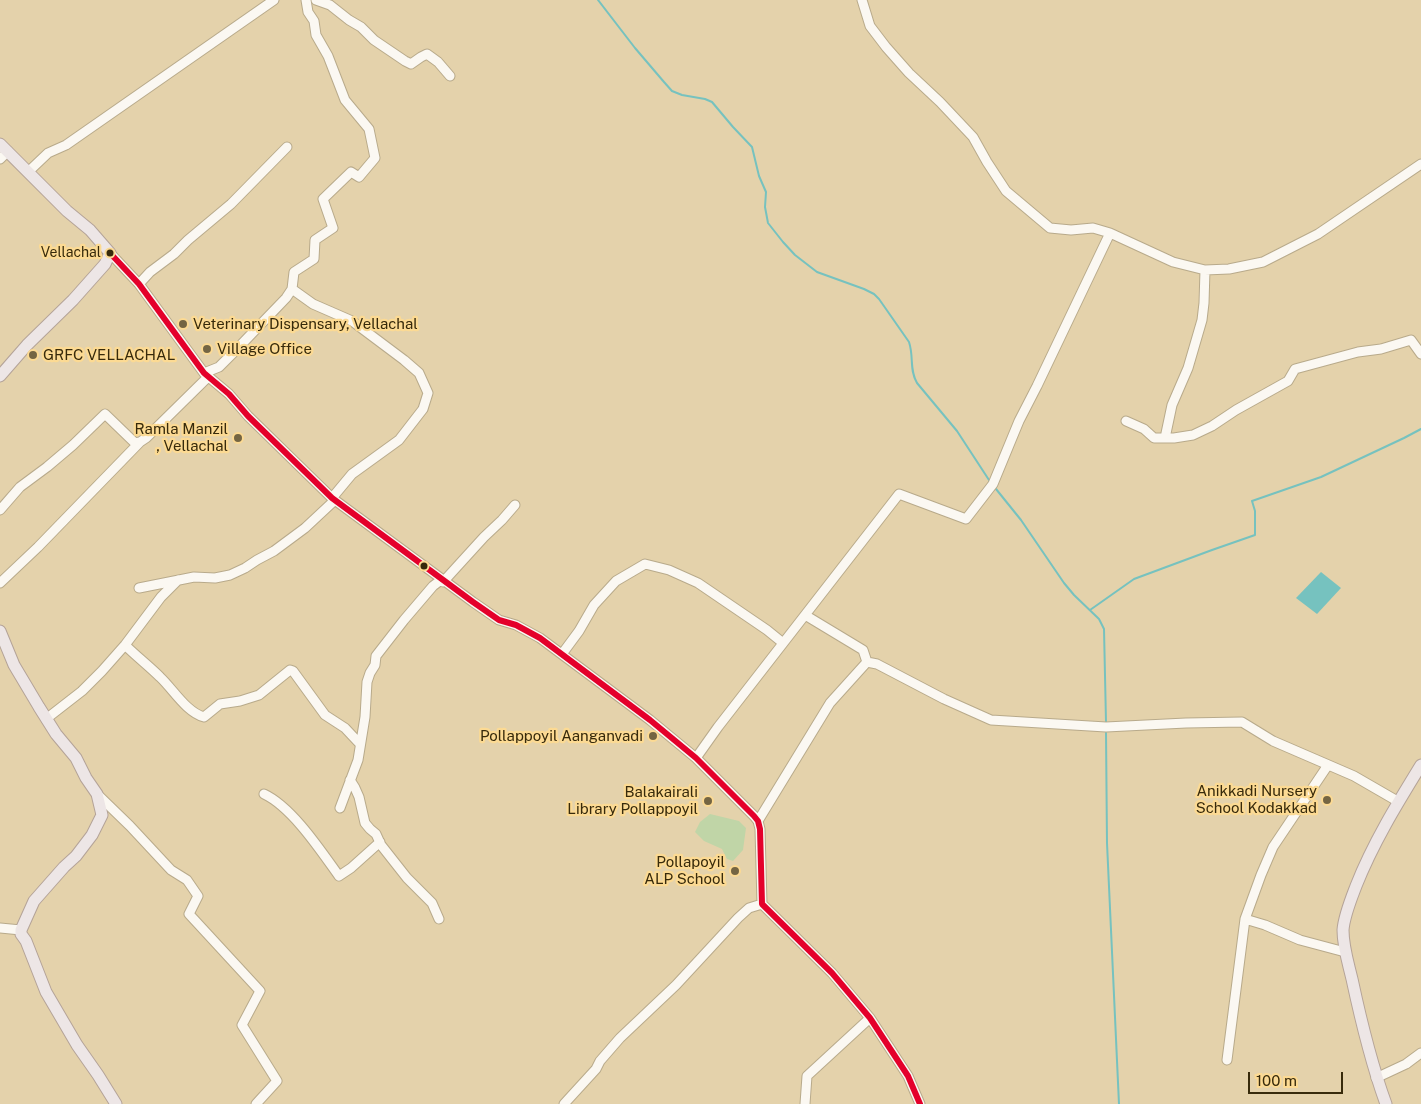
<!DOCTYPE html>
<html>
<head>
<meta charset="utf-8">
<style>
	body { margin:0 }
	#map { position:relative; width:1421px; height:1104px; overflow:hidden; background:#e4d2ab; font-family:"Public Sans",sans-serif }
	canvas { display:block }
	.scale { position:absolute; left:1248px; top:1072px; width:95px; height:22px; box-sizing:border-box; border:2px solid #372a0b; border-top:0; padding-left:6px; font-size:15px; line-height:18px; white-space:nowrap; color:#372a0b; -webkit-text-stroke:4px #fcda93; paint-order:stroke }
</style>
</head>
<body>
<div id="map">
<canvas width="1421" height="1104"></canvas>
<div class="scale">100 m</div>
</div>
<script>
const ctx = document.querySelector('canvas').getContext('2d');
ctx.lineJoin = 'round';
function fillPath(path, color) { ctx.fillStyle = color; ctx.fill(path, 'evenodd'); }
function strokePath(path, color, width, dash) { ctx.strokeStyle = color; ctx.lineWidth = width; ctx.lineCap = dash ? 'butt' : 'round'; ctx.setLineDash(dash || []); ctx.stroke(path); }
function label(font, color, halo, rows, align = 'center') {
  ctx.font = font + ' "Public Sans",sans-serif'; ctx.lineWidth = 4.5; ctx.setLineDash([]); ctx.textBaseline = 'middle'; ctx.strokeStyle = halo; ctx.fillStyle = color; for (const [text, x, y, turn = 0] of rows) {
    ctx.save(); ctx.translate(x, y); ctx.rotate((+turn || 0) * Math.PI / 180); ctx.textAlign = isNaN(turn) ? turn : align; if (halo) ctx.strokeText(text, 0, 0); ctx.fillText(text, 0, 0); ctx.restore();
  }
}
const green = new Path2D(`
	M 710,814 L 739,821 L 746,828 L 743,850 L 733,861 L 727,859 L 722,849 L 704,841 L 695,832 L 700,822 Z`);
const water = new Path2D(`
	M 1321,572 L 1341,588 L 1317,614 L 1296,598 Z`);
const stream = new Path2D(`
	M 598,0 L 635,48 L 664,82 L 672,91 L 682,95 L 705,99 L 712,102 L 733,127 L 752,147 L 759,176 L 766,192 L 765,207 L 768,223 L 783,242 L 795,255 L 817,272 L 864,289 L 874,294 L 879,299 L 909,342 C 914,357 909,369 917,383 L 957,431 L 989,480
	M 996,489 L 1021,520 L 1064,583 L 1074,595 L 1099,619 L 1104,629 L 1106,722
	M 1090,610 L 1134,579 L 1212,550 L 1255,535 L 1255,511 L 1252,501 L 1321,477 L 1404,438 L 1421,429
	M 1106,733 L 1107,843 L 1119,1104`);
const minor = new Path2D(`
	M 316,0 L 330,5 L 349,20 L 361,27 L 374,40 L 405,61 L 411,64 L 421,57 L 427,54 L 438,62 L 450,76
	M 862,0 L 870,26 L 886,47 L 909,73 L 940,102 L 973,137 L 987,162 L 1006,191 L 1050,228 L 1071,230 L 1093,228 L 1110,233 L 1173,262 L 1205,270 L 1229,269 L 1263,262 L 1318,234 L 1421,164
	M 0,159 L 8,151
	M 28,172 L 48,153 L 66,145 L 274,0
	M 110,253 L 139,284 L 204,373 L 229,394 L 248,416 L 332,498 L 473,602 L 499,620 L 516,625 L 540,638 L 650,720 L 696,758 L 754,816 L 758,821 L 760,829 L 762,904 L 832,973 L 870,1018 L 908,1076 L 920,1104
	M 139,284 L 150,272 L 174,254 L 188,240 L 231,204 L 287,147
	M 292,289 L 294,272 L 314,259 L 315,240 L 333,228 L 323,199 L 351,172 L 359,177 L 375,158 L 369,129 L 345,100 L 328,56 L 316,35 L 314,21 L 308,12 L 306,0
	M 204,373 L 219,367 L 236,350 L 286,298 L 292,289 L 313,304 L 352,321 L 404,360 L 419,373 L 428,393 L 423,409 L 399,440 L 352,474 L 332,498
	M 1126,421 L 1144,429 L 1154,438 L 1174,438 L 1193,435 L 1212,426 L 1236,410 L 1288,381 L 1295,369 L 1358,352 L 1381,349 L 1411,340 L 1421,354
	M 1165,438 L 1172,405 L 1188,368 L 1202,320 L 1204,303 L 1205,270
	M 0,510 L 20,487 L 47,467 L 73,445 L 105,414 L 135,443 L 140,442 L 146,438 L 208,377
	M 443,582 L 484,537 L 502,520 L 515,505
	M 0,583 L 38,547 L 140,442
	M 139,588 L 194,577 L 215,578 L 230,575 L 245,568 L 257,560 L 274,551 L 305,528 L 335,500
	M 805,615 L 863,650 L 867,662
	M 125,645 C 136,656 149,666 160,677 C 173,689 186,712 204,717 L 220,704 L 240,701 L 259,695 L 290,670 L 293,671 L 325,715 L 345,728 L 360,744
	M 562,654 L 579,631 L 594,605 L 616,581 L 645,564 L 669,570 L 698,583 L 767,630 L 783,643
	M 46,719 L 82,691 L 102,671 L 125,645 L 161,597 L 178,580
	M 696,758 L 718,727 L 899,494 L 966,519 L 993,484 L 1019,421 L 1037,386 L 1110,233
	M 350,780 L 355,788 L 359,797 L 365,823 L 370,829 L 376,834 L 381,845 L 407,878 L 432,903 L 439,919
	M 97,794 L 130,826 L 171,870 L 187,880 L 198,896 L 189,914 L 260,991 L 242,1025 L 277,1081 L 256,1104
	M 264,794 C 292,807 321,851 339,876 L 351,868 L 380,842
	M 340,808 L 358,760 L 365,717 L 367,682 L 370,673 L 375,665 L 376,656 L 404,620 L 433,586 L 441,580
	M 758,821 L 830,703 L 867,662 L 877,664 L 944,699 L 991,720 L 1106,727 L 1186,723 L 1242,722 L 1273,741 L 1354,776 L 1399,802
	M 1245,919 L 1261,875 L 1273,847 L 1328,765
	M 0,928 L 21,930
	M 1227,1060 L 1245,919 L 1265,925 L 1300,940 L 1345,952
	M 1376,1078 L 1406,1064 L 1421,1053
	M 564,1104 L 596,1069 L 600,1061 L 620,1038 L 676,985 L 738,918 L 749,908 L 762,904
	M 805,1104 L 807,1076 L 870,1018`);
const major = new Path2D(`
	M 0,144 L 67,211 L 90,230 L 110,253 L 105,264 L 73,300 L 27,345 L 0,376
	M 0,631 L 14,665 L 39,707 L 56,734 L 76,758 L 86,778 L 97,794 L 102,815 L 92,835 L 76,856 L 64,867 L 34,901 L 21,930 L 21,934 L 26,941 L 46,992 L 77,1045 L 98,1075 L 116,1104
	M 1386,1104 C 1371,1063 1361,1021 1352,979 C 1348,962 1343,947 1343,930 C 1344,916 1351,899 1356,886 C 1373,843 1397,804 1421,765`);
const bus1 = new Path2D(`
	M 110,253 L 139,284 L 204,373 L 229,394 L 248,416 L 332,498 L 473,602 L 499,620 L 516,625 L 540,638 L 650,720 L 696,758 L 754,816 L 758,821 L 760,829 L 762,904 L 832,973 L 870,1018 L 908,1076 L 920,1104`);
const markers = [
	[110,253,4.5,"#372a0b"],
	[183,324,5,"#746543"],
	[207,349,5,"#746543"],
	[33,355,5,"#746543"],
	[238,438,5,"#746543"],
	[424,566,4.5,"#372a0b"],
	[653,736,5,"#746543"],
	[1327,800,5,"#746543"],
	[708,801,5,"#746543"],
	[735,871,5,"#746543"]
];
const busNames = [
	["Vellachal",101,253]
];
const poiNames = [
	["Veterinary Dispensary, Vellachal",193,324,"left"],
	["Village Office",217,349,"left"],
	["GRFC VELLACHAL",43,355,"left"],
	["Ramla Manzil",228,429],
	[", Vellachal",228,446],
	["Pollappoyil Aanganvadi",643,736],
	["Anikkadi Nursery",1317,791],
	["School Kodakkad",1317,808],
	["Balakairali",698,792],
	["Library Pollappoyil",698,809],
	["Pollapoyil",725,862],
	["ALP School",725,879]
];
fillPath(green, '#c0d5a7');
fillPath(water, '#76c2bf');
strokePath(stream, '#76c2bf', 2);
strokePath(minor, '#b8aa8b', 11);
strokePath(major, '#b4a398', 13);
strokePath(minor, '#fbf8f2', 9);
strokePath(major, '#ede6e6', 11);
strokePath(bus1, '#e4002b', 6);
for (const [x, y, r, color] of markers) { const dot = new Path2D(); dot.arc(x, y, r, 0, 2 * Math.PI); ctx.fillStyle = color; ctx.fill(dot); strokePath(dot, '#fcda93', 2); }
label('14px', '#372a0b', '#fcda93', busNames, 'right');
label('15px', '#372a0b', '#fcda93', poiNames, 'right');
</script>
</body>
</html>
